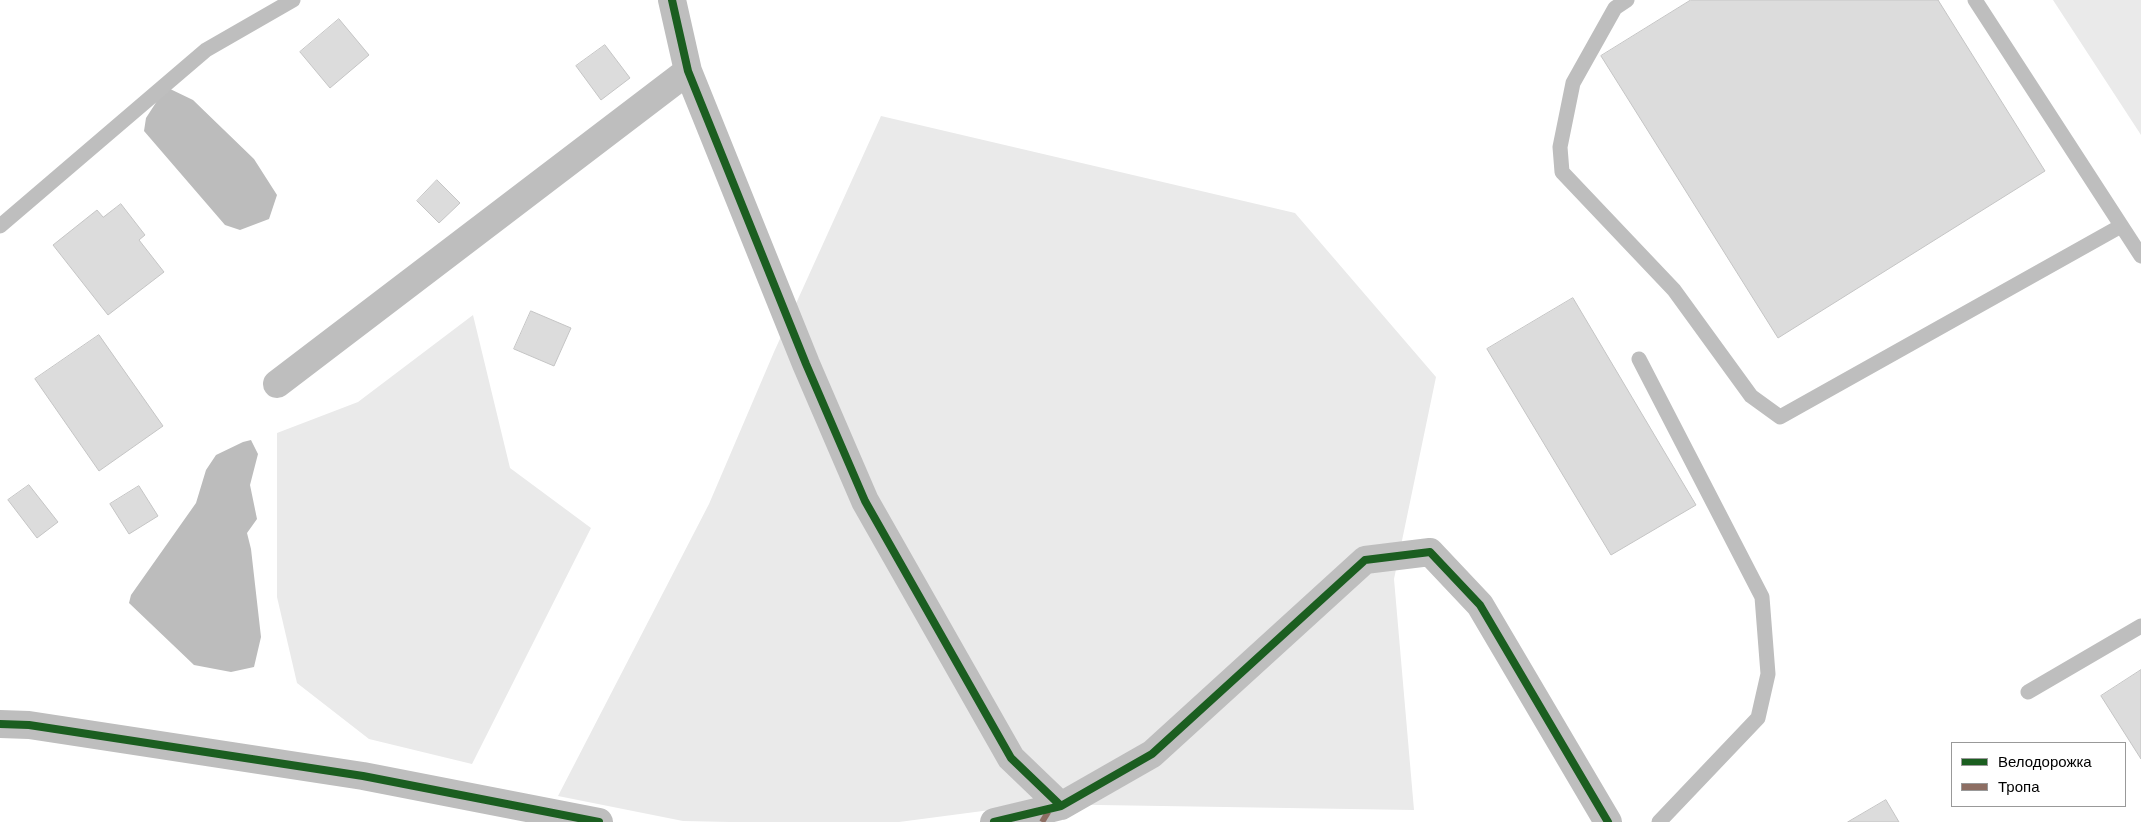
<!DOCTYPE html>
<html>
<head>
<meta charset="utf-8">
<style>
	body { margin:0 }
	#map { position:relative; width:2141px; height:822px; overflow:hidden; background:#fff; font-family:"DM Sans",sans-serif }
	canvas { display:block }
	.legend { position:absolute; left:1951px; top:742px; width:175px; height:65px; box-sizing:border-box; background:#fff; border:1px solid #999; margin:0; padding:6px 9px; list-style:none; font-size:15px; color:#000 }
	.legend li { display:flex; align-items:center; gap:10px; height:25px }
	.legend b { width:25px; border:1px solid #999 }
</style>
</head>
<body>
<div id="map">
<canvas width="2141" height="822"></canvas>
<ul class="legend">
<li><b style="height:6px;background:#1b5e20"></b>Велодорожка</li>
<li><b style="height:6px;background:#8d6e63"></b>Тропа</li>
</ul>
</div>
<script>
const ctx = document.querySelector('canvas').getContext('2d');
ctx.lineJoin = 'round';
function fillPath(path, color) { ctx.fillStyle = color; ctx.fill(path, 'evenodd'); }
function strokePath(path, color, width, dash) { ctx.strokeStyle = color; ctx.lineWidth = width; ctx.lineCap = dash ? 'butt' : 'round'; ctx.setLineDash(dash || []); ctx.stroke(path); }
const green = new Path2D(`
	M 2053,0 L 2141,0 L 2141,135 Z
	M 881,116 L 1295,213 L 1436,377 L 1394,579 L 1414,810 L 1036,804 L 899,822 L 730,822 L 683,821 L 558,796 L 709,504 L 774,352 Z
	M 473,315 L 510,468 L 591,528 L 472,764 L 369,739 L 297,683 L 277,597 L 277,433 L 358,402 Z`);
const water = new Path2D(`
	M 166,87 L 193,100 L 254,159 L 277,195 L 269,219 L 240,230 L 225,225 L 144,131 L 146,118 Z
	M 251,440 L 258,454 L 250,485 L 257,519 L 247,533 L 251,549 L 261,637 L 254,667 L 231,672 L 194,665 L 129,603 L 131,595 L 196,503 L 206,470 L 216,455 L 243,442 Z`);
const building = new Path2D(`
	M 1691,0 L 1938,0 L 2045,171 L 1778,338 L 1601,56 Z
	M 339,19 L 369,55 L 330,88 L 300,52 Z
	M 605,45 L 630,78 L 601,100 L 576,66 Z
	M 437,180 L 460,203 L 439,223 L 417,201 Z
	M 121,204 L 145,235 L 139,240 L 164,272 L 108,315 L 53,245 L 97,210 L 103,217 Z
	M 1573,298 L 1696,505 L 1611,555 L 1487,349 Z
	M 531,311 L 571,328 L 554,366 L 514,349 Z
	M 99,335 L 163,426 L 99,471 L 35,379 Z
	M 29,485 L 58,522 L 37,538 L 8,500 Z
	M 139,486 L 158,516 L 129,534 L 110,504 Z
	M 2141,670 L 2141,759 L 2101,696 Z
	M 1886,800 L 1899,822 L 1848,822 Z`);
const lane = new Path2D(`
	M 1627,0 L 1615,8 L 1573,83 L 1560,147 L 1562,172 L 1674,290 L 1751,396 L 1780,417 L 2121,226
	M 1975,0 L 2141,256
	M 0,226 L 206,50 L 293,0
	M 1639,359 L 1762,597 L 1768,674 L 1758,718 L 1659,822
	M 2028,692 L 2141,626`);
const street = new Path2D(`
	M 672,0 L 688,71 L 806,364 L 865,501 L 1011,758 L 1061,806
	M 277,384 L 688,71
	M 0,724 L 29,725 L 363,776 L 599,822
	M 994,822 L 1061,806 L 1152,754 L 1365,560 L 1430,552 L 1480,605 L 1608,822`);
const quiet = new Path2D(`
	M 1042,822 L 1050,809`);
const cycleway = new Path2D(`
	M 672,0 L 688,71 L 806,364 L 865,501 L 1011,758 L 1061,806
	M 0,724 L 29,725 L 363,776 L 599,822
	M 994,822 L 1061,806 L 1152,754 L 1365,560 L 1430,552 L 1480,605 L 1608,822`);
fillPath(green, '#eaeaea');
fillPath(water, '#bcbcbc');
fillPath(building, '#dcdcdc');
strokePath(building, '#c5c5c5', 1);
strokePath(lane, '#bebebe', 15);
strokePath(street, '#bebebe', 28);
strokePath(quiet, '#8d6e63', 6, [12, 6]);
strokePath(cycleway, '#1b5e20', 8);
</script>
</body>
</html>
